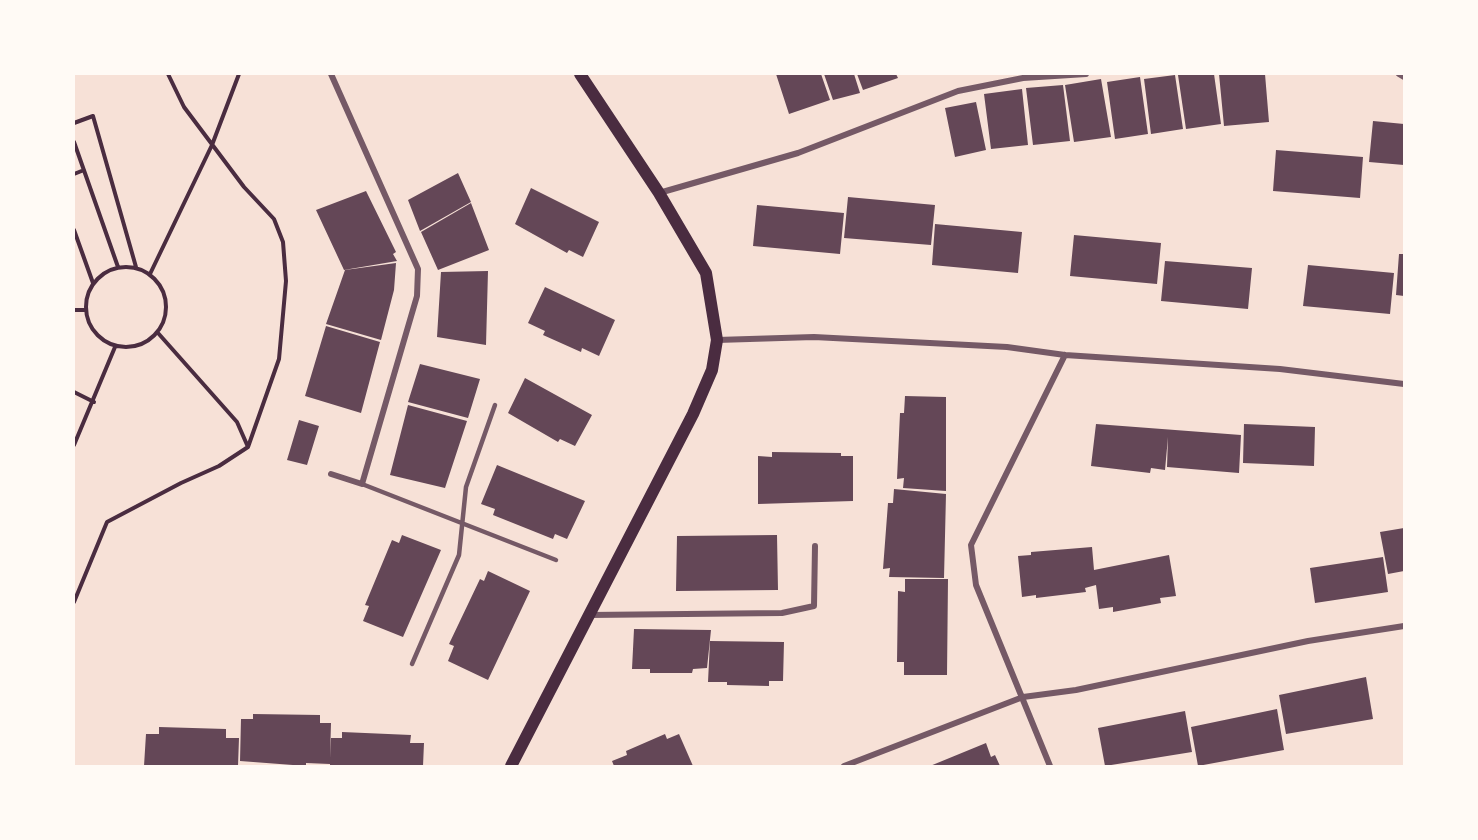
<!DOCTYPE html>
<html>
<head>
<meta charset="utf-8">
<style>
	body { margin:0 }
	#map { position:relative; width:1478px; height:840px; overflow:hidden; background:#f7e1d7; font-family:Cabin,sans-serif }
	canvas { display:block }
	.frame { position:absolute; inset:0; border:75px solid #fffaf5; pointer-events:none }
</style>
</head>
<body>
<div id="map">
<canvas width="1478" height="840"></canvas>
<div class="frame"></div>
</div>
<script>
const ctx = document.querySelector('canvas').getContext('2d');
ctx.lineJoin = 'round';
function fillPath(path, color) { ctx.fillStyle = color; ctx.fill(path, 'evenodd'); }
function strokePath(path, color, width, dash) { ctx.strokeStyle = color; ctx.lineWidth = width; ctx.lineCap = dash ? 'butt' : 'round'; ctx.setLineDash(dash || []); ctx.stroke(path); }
const building = new Path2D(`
	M 776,74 L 821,74 L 830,100 L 789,114 Z
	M 824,74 L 854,74 L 860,93 L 833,100 Z
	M 857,74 L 896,74 L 898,78 L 863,90 Z
	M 1214,74 L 1221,124 L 1186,129 L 1178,75 Z
	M 1219,74 L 1265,74 L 1269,122 L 1224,126 Z
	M 1175,75 L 1183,129 L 1151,134 L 1144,79 Z
	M 1140,77 L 1148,134 L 1115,139 L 1107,82 Z
	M 1101,79 L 1111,137 L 1074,142 L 1065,85 Z
	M 1063,85 L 1070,141 L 1033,145 L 1026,88 Z
	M 1022,89 L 1028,145 L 991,149 L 984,94 Z
	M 976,102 L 986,150 L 955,157 L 945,108 Z
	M 1373,121 L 1404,124 L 1404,165 L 1369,162 Z
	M 1276,150 L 1363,157 L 1360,198 L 1273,191 Z
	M 458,173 L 471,202 L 420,231 L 408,200 Z
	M 531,188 L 599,222 L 583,257 L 569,250 L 567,253 L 515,224 Z
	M 366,191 L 396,252 L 393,254 L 397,261 L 344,270 L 316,210 Z
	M 848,197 L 935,205 L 931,245 L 844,238 Z
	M 471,203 L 489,250 L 438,270 L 421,232 Z
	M 757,205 L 844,213 L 840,254 L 753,246 Z
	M 935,224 L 1022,232 L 1018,273 L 932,265 Z
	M 1074,235 L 1161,243 L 1157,284 L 1070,276 Z
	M 1399,254 L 1404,254 L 1404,296 L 1396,295 Z
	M 1165,261 L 1252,268 L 1248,309 L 1161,301 Z
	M 396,263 L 394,290 L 381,340 L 326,324 L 345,270 Z
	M 1308,265 L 1394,273 L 1390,314 L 1303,306 Z
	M 488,271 L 486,345 L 437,337 L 441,272 Z
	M 545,287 L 615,320 L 599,356 L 582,348 L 581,352 L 543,335 L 545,331 L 528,323 Z
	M 326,326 L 380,342 L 361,413 L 305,396 Z
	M 420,364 L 480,379 L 468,418 L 408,402 Z
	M 525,378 L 592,415 L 575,446 L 560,439 L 558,442 L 508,413 Z
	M 905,396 L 946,397 L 946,491 L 903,488 L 904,478 L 897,479 L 900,413 L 904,413 Z
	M 408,405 L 467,421 L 445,488 L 390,475 Z
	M 299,420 L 319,426 L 307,465 L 287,460 Z
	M 1096,424 L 1241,435 L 1239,473 L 1167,467 L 1168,437 L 1165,470 L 1151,468 L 1150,473 L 1091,466 Z
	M 1244,424 L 1315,427 L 1314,466 L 1243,463 Z
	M 772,452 L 841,453 L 841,456 L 853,456 L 853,501 L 758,504 L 758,456 L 772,457 Z
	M 497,465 L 585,501 L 567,539 L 555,534 L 553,539 L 493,515 L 495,509 L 481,504 Z
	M 894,489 L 946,494 L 944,578 L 889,577 L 890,568 L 883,569 L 888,503 L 893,503 Z
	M 1404,528 L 1404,571 L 1388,574 L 1380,532 Z
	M 402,535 L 441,550 L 403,637 L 363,621 L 369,606 L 365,605 L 392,540 L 399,543 Z
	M 777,535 L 778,590 L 676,591 L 677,536 Z
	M 1092,547 L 1094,570 L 1169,555 L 1176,596 L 1160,598 L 1161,603 L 1113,612 L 1113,607 L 1099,609 L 1096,585 L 1085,588 L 1086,592 L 1036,598 L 1036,595 L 1022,597 L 1018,556 L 1031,555 L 1031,552 Z
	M 1383,557 L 1388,592 L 1315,603 L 1310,568 Z
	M 488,571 L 530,591 L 488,680 L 448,661 L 454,646 L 449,644 L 480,579 L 484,581 Z
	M 905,579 L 948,579 L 947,675 L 904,675 L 904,662 L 897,662 L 898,591 L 905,592 Z
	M 634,629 L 711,630 L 707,668 L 693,669 L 692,673 L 650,673 L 650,669 L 632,669 Z
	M 710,641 L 784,642 L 783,681 L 769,681 L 769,686 L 727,685 L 727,682 L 708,682 Z
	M 1366,677 L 1373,719 L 1286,734 L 1279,695 Z
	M 1277,709 L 1284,750 L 1198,766 L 1191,727 Z
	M 1185,711 L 1192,752 L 1105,766 L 1098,728 Z
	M 253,714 L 320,715 L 320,723 L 331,723 L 330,758 L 331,738 L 342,738 L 342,732 L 411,735 L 410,743 L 424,743 L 423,766 L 330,766 L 330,764 L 306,763 L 306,766 L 240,761 L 241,719 L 253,719 Z
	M 159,727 L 226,729 L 226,738 L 239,738 L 238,766 L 144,766 L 146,734 L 159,734 Z
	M 665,734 L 667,739 L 679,734 L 693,766 L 614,766 L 612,761 L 627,755 L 626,751 Z
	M 986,743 L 991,757 L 995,755 L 1000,766 L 930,766 Z`);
const path = new Path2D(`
	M 74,123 L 93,116 L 136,267
	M 74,142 L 118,267
	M 74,174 L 84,170
	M 74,230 L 93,283
	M86 307a40 40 0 1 1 80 0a40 40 0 1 1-80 0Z
	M 150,274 L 212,145 L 239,74
	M 74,310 L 86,310
	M 158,333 L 237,422 L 248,447
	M 74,392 L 94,402
	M 74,445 L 115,347
	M 74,602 L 107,522 L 181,483 L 219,466 L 248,447 L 279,359 L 286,281 L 283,242 L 274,219 L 244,187 L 184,107 L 168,74`);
const service = new Path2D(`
	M 362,484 L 556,560
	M 412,664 L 459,555 L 466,487 L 495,405`);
const minor = new Path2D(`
	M 1399,74 L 1404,77
	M 659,193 L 798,153 L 958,91 L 1023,78 L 1086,74
	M 717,340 L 814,337 L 1007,347 L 1065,355 L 1280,369 L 1404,384
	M 331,474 L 362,484 L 417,296 L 418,269 L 331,74
	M 589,615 L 782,613 L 814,606 L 815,546
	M 844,766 L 1023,697 L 1076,690 L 1308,641 L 1404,626
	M 1050,766 L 976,585 L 971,545 L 1065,355`);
const secondary = new Path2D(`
	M 511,766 L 693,414 L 712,370 L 717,340 L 706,273 L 659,193 L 580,74`);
fillPath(building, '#644757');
strokePath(path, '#4a2c40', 4);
strokePath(service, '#755966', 4.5);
strokePath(minor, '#755966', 6);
strokePath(secondary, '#4a2c40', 12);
</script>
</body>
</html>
